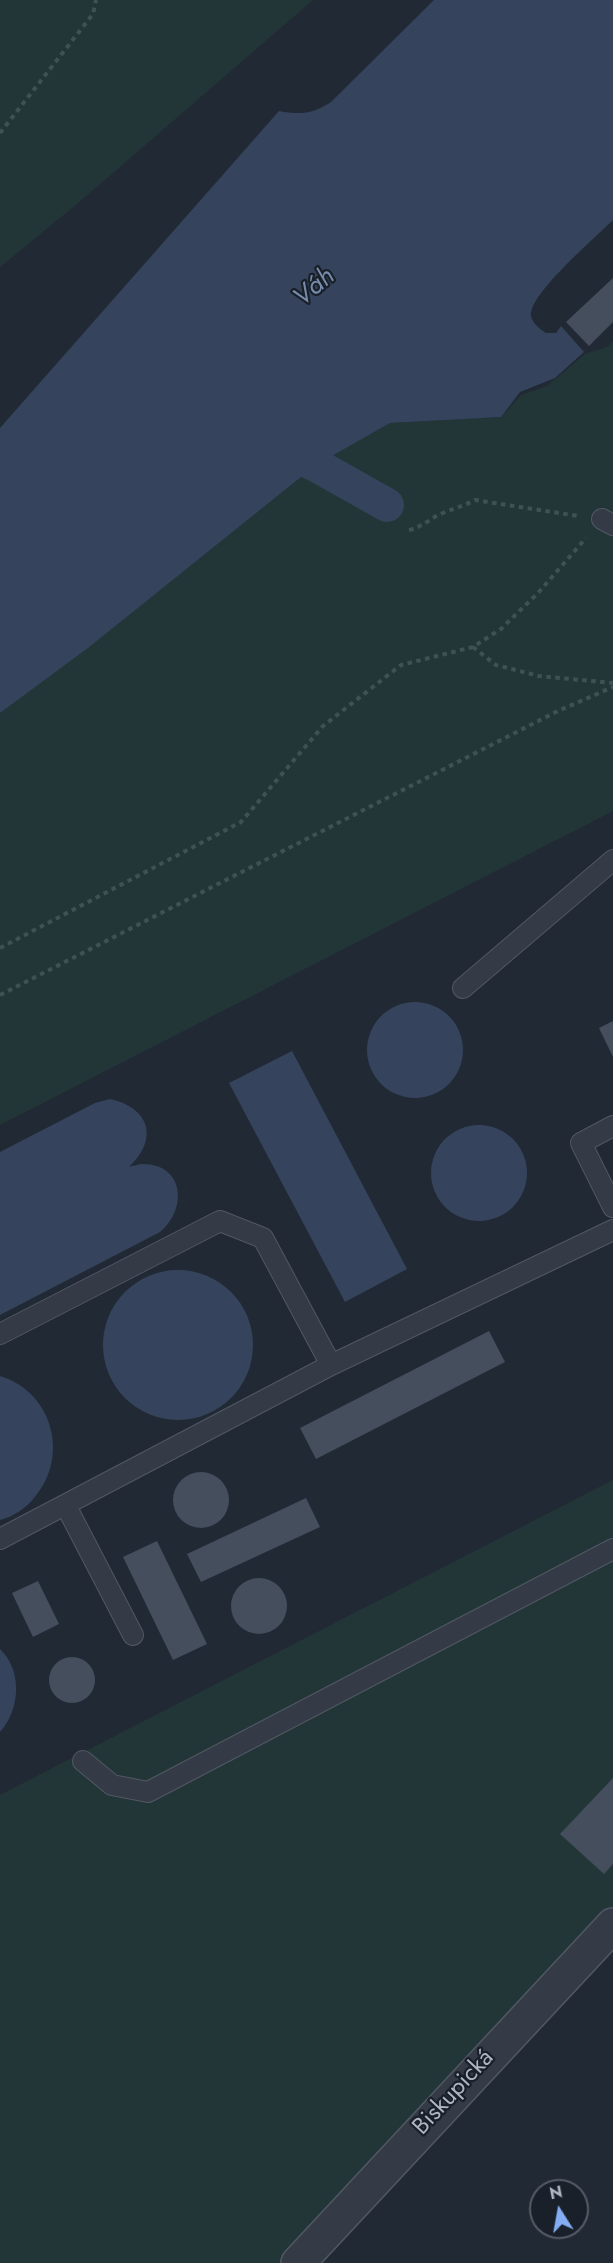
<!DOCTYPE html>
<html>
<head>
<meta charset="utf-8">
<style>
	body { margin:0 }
	#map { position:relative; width:613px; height:2263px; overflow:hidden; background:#212935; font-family:Jost,sans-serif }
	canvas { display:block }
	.north { position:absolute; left:529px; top:2179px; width:60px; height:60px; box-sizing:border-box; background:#19202a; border:2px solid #555c67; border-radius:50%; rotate:349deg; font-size:16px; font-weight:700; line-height:24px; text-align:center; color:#aeb5c3 }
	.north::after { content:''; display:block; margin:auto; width:21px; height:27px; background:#84acf2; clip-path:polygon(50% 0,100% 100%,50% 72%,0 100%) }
</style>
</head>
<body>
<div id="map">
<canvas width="613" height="2263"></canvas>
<div class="north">N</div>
</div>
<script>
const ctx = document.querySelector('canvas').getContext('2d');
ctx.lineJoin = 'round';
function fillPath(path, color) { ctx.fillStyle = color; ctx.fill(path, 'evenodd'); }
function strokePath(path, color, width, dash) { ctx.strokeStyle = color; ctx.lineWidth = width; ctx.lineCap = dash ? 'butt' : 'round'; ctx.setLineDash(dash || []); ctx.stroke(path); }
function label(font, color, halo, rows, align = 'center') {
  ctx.font = font + ' Jost,sans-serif'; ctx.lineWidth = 4.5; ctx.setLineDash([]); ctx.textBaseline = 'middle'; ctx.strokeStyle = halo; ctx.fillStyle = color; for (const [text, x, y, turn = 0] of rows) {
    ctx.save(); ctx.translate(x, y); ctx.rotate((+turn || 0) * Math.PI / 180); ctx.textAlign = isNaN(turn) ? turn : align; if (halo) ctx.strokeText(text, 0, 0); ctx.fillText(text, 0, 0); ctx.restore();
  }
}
const green = new Path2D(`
	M 0,0 L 313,0 L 77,204 L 0,267 Z
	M 613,341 L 613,811 L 0,1125 L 0,713 L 88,648 L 316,465 L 390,423 L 501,417 L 521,395 L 547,386 L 585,354 L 607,347 Z
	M 613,1480 L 613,1936 L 293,2263 L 0,2263 L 0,1795 Z`);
const water = new Path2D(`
	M 434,0 L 613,0 L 613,220 C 595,238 528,295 531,316 C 532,323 540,329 546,333 L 556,333 L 561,326 L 584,352 L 555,378 L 520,392 L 501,417 L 390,423 L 316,465 L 88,648 L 0,713 L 0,428 L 279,111 C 300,115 313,114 331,102 Z
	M367 1050a48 48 0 1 1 96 0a48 48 0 1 1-96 0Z
	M 292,1051 L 407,1269 L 345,1302 L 229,1083 Z
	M 110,1099 C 150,1108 159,1139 129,1167 C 133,1166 139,1164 143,1164 C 184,1164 188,1209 160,1232 L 0,1315 L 0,1152 L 95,1103 Z
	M431 1173a48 48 0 1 1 96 0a48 48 0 1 1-96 0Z
	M103 1345a75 75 0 1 1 150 0a75 75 0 1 1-150 0Z
	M 0,1376 C 53,1392 70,1457 34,1498 C 26,1508 13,1517 0,1520 Z
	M 0,1649 C 23,1671 20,1710 0,1732 Z`);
const canal = new Path2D(`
	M 272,445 L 316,465 L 387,505`);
const building = new Path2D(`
	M 613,278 L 613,322 L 589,346 L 566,322 Z
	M 613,1021 L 613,1057 L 599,1028 Z
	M 489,1331 L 505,1362 L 316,1459 L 300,1428 Z
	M173 1500a28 28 0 1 1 56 0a28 28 0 1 1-56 0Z
	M 306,1498 L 320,1527 L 201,1582 L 187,1554 Z
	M 157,1541 L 207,1644 L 173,1660 L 123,1557 Z
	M231 1606a28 28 0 1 1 56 0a28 28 0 1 1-56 0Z
	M 38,1581 L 59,1624 L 33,1637 L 12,1593 Z
	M49 1680a23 23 0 1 1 46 0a23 23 0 1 1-46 0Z
	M 613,1778 L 613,1864 L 604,1874 L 560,1834 Z`);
const path = new Path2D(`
	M 0,133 L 93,14 L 96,0
	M 409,530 C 423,527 430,518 443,513 C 454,508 464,506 475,500 L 578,516
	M 473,647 L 496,665 L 539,676 L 613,683
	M 0,948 L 241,822 L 323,726 L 401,665 L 473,647 L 501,629 L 538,593 L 586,538
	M 0,995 L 558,711 L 613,687`);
const service = new Path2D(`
	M 602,519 L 613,525
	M 463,988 L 613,860
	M 613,1126 L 581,1143 L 613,1207
	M 0,1334 L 220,1221 L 263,1238 L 331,1365
	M 66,1506 L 133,1635
	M 0,1539 L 331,1365 L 613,1230
	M 83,1761 L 112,1785 L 148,1792 L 613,1549`);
const tertiary = new Path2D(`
	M 298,2263 L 613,1925`);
const streetNames = [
	["Biskupická",454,2093,-47]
];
const waterNames = [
	["Váh",315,288,-40]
];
fillPath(green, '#233637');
fillPath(water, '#35445c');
strokePath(canal, '#35445c', 34);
fillPath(building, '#444e5d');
strokePath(service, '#515864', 22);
strokePath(tertiary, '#515864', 36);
strokePath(path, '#405154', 4, [4.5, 4.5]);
strokePath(service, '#343b46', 20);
strokePath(tertiary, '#343b46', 33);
label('24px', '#aeb5c3', '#19202a', streetNames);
label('italic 26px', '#778caa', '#19202a', waterNames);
</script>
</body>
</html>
